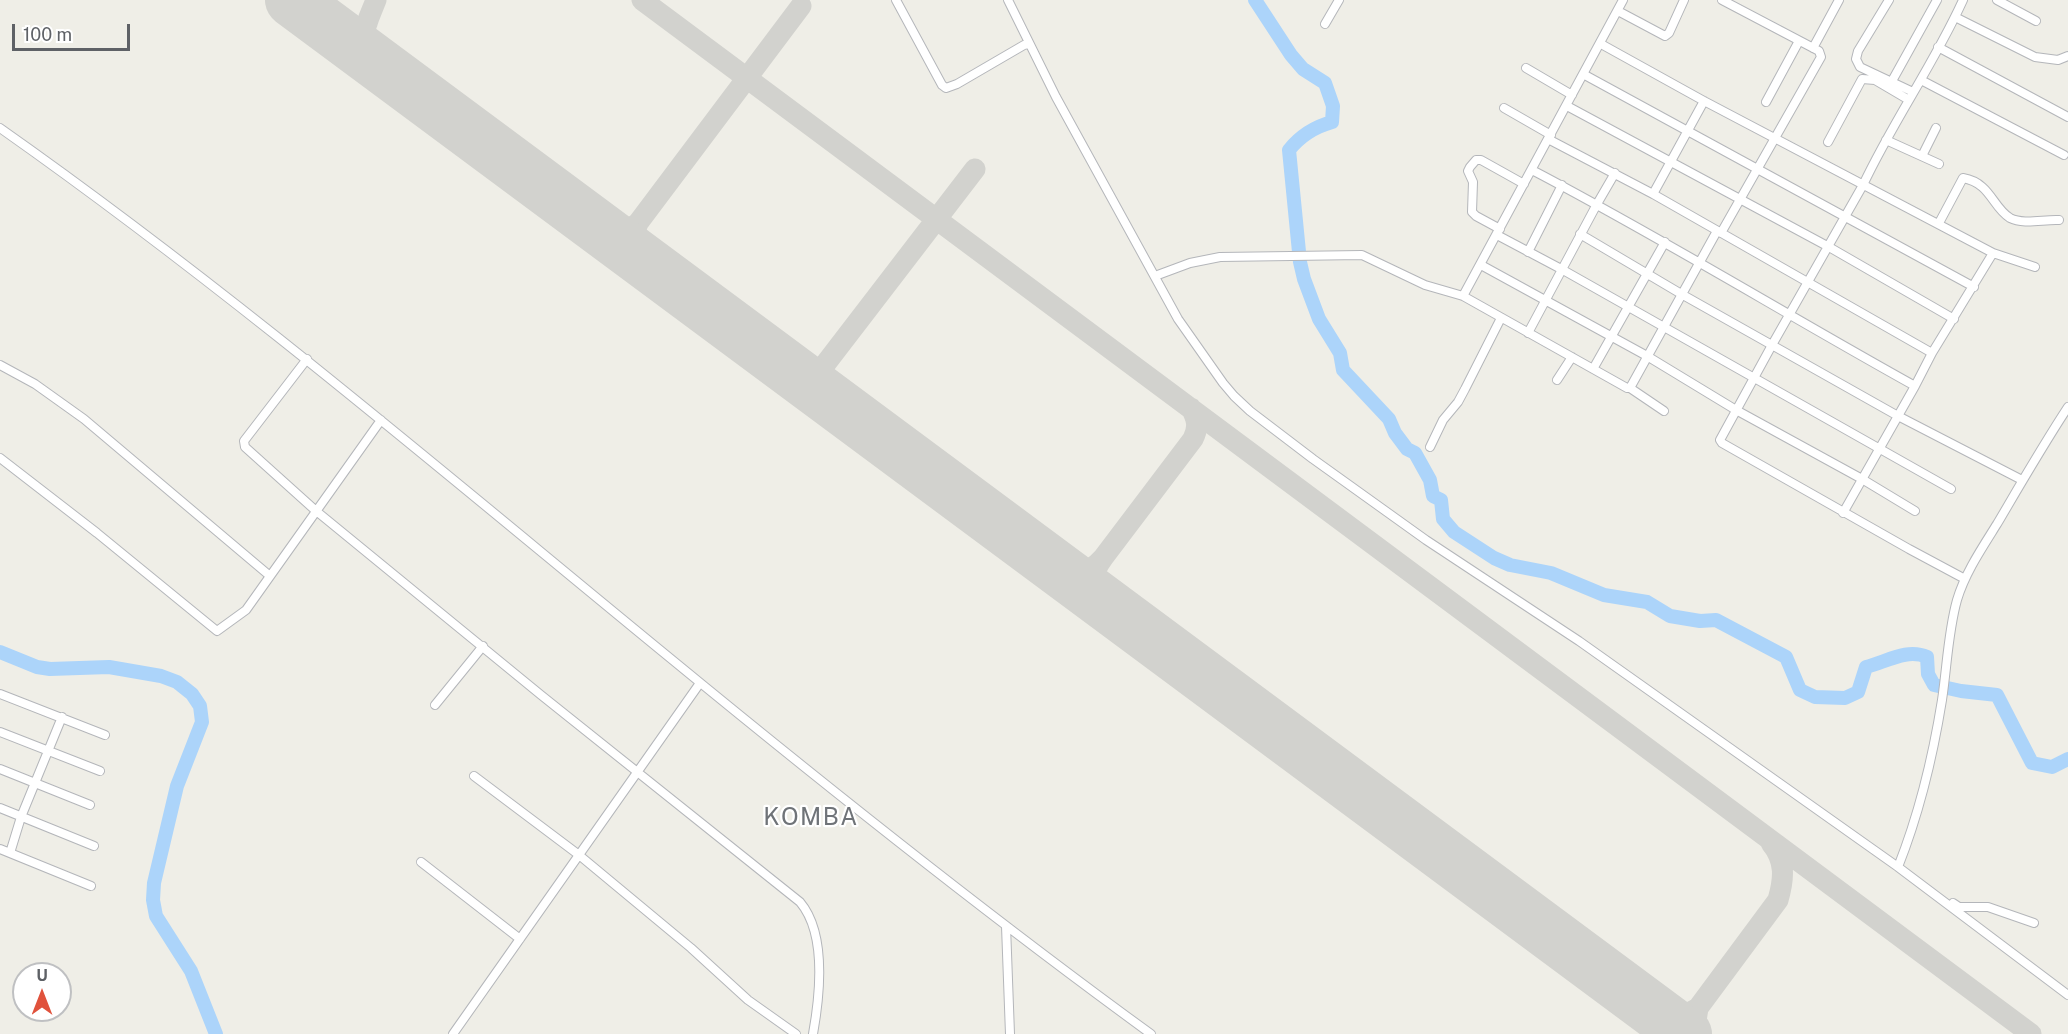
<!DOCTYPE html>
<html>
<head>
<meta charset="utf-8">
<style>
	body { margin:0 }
	#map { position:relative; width:2068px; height:1034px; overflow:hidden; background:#efeee7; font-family:"Public Sans",sans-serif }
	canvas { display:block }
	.north { position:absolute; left:12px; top:962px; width:60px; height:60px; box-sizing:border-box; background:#fff; border:2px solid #bfc0c2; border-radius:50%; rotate:0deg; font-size:16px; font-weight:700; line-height:24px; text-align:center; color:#5e6166 }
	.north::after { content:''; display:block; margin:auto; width:21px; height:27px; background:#e0523c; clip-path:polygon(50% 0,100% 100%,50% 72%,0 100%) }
	.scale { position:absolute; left:12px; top:24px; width:118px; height:27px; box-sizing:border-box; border:3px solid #5e6166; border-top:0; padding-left:8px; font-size:18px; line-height:21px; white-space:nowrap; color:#5e6166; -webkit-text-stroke:4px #fff; paint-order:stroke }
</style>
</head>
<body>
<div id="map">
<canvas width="2068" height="1034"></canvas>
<div class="north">U</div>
<div class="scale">100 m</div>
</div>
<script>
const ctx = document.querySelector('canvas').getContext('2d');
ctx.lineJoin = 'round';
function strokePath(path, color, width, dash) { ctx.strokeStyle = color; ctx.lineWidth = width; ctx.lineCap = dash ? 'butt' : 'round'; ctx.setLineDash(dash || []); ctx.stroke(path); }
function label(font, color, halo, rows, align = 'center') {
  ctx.font = font + ' "Public Sans",sans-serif'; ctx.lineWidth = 4.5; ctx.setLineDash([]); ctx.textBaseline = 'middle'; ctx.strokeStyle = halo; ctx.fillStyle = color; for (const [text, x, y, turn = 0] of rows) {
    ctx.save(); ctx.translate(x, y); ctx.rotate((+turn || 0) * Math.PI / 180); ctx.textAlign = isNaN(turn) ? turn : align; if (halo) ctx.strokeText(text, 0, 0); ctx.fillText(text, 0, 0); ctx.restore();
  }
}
const river = new Path2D(`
	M 1255,0 L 1291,55 L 1303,69 L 1325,83 L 1333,106 L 1332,122 C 1314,127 1301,135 1289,150 L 1300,262 L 1304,279 L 1319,319 L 1340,353 L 1343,370 L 1389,419 L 1395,433 L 1407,449 L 1415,453 L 1430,480 L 1433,496 L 1441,500 L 1443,519 L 1454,532 L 1494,558 L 1510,565 L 1551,573 L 1604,595 L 1647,602 L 1670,616 L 1700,621 L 1716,620 L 1786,657 L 1800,690 L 1815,697 L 1845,698 L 1858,692 L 1866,667 C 1886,662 1907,648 1927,657 L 1928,674 L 1934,685 L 1961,691 L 1997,695 L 2032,763 L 2052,767 L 2068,759
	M 0,652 L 37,667 L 50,669 L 109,667 L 161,676 L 177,682 L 192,694 L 200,706 L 202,722 L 177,786 L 154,883 L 153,900 L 156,916 L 191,971 L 216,1034`);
const taxiway = new Path2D(`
	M 376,0 C 364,31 354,42 383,67
	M 642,0 L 2031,1034
	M 325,24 C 343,34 349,36 367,24
	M 596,225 C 612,233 624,234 638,223
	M 643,260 L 633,238 L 638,223 L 801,6
	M 810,384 L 975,169
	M 1037,553 C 1062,569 1078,586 1103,558 C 1086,581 1094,590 1112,609
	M 1103,558 L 1193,439 C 1199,427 1197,419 1191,408
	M 1698,1008 L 1778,900 C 1784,879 1786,861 1771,843
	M 1657,1013 C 1671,1020 1685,1016 1698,1008 L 1696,1021 L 1697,1034`);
const runway = new Path2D(`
	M 292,0 L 1685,1034`);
const minor = new Path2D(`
	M 896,0 L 942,85 L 946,88 L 957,84 L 1024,45 L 1028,44
	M 1008,0 L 1056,97 L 1178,319 L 1223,383 L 1234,396 L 1250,411 L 1313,459 L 1426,540 L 1579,641 L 1898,867 L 2068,995
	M 1889,0 L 1858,51 L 1856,59 L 1860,67 L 1913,92
	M 1963,0 C 1934,64 1893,121 1863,185 L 1772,345 L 1720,440 L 1722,443 L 1909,549 L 1965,579
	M 1997,0 L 2036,21
	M 1618,11 L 1665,36 L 1669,33 L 1684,0
	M 1955,17 L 2035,57 L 2058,60 L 2068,56
	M 1325,24 L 1339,0
	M 1601,44 L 1704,101 L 1993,253 L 1932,353 L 1915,386 L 1843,513
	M 1938,47 L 2068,117
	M 1813,48 L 1839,0
	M 1526,68 L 1572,95
	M 1583,74 L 1974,287
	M 1921,80 L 2064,155
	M 1892,81 L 1937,0
	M 1766,102 L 1799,41
	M 1567,106 L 1829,247 L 1954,319
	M 1504,108 L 1551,135
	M 0,128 C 233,292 449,477 670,658 C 827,787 986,914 1151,1034
	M 1548,139 L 1653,194 L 1932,353
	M 1886,140 L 1939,164
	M 1828,142 L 1862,79 L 1875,80 L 1909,100
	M 1922,156 L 1936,128
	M 1532,170 C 1662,238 1787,315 1915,386
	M 1653,194 L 1704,101
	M 1939,223 L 1963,178 C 1991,183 1992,207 2010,218 C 2024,225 2044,219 2059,220
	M 1500,229 L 1476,216 L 1472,212 L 1473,182 L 1468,171 L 1470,167 L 1476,160 L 1481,160 L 1524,184
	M 1721,233 L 1821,57 L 1819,51 L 1722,0
	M 1580,234 L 1683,295 L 1898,416 L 2022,480
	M 1497,235 L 1563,270 L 1951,489
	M 1528,252 L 1562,185
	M 1993,253 L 2035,267
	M 1481,265 L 1647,356 L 1736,410 L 1862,479 L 1915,511
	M 1155,276 L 1190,263 L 1220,257 L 1362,255 L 1425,285 L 1463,296 L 1627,388 L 1630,388 L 1664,411
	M 1463,296 L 1623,0
	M 1528,333 L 1597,204 L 1615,173
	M 307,359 L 244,441 L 245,447 L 315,510 L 541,695 L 800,902 C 827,934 820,995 813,1034
	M 0,365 L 35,384 L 84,419 L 270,576
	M 1593,369 L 1665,242
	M 1557,380 L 1572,357
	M 1630,388 L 1717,231
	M 1430,447 L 1443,420 L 1458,402 L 1465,389 L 1501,318
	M 0,458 L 97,533 L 217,631 L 246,610 L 381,420
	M 0,694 L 105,735
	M 435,705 L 483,646
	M 0,732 L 100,771
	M 0,769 L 90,805
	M 474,776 L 579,855 L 691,948 L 748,1000 L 796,1034
	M 0,808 L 94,846
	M 0,849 L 91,886
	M 10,853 L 21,817 L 62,717
	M 421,862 L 520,939
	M 1898,867 C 1919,814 1933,756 1942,700 C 1947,667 1948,632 1957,600 C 1965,573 1982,548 1997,524 C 2020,485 2043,445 2068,407
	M 1953,903 L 1959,907 L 1988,907 L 2034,923
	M 1006,926 L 1010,1034
	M 453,1034 L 700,683`);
const quarterNames = [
	["KOMBA",811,818]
];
strokePath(river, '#acd4fa', 14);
strokePath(taxiway, '#d2d2ce', 21);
strokePath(runway, '#d2d2ce', 54);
strokePath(minor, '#b4b6ba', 10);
strokePath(minor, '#fff', 8);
ctx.letterSpacing = '1.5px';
label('24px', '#6f7378', '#fff', quarterNames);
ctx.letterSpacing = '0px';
</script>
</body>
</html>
